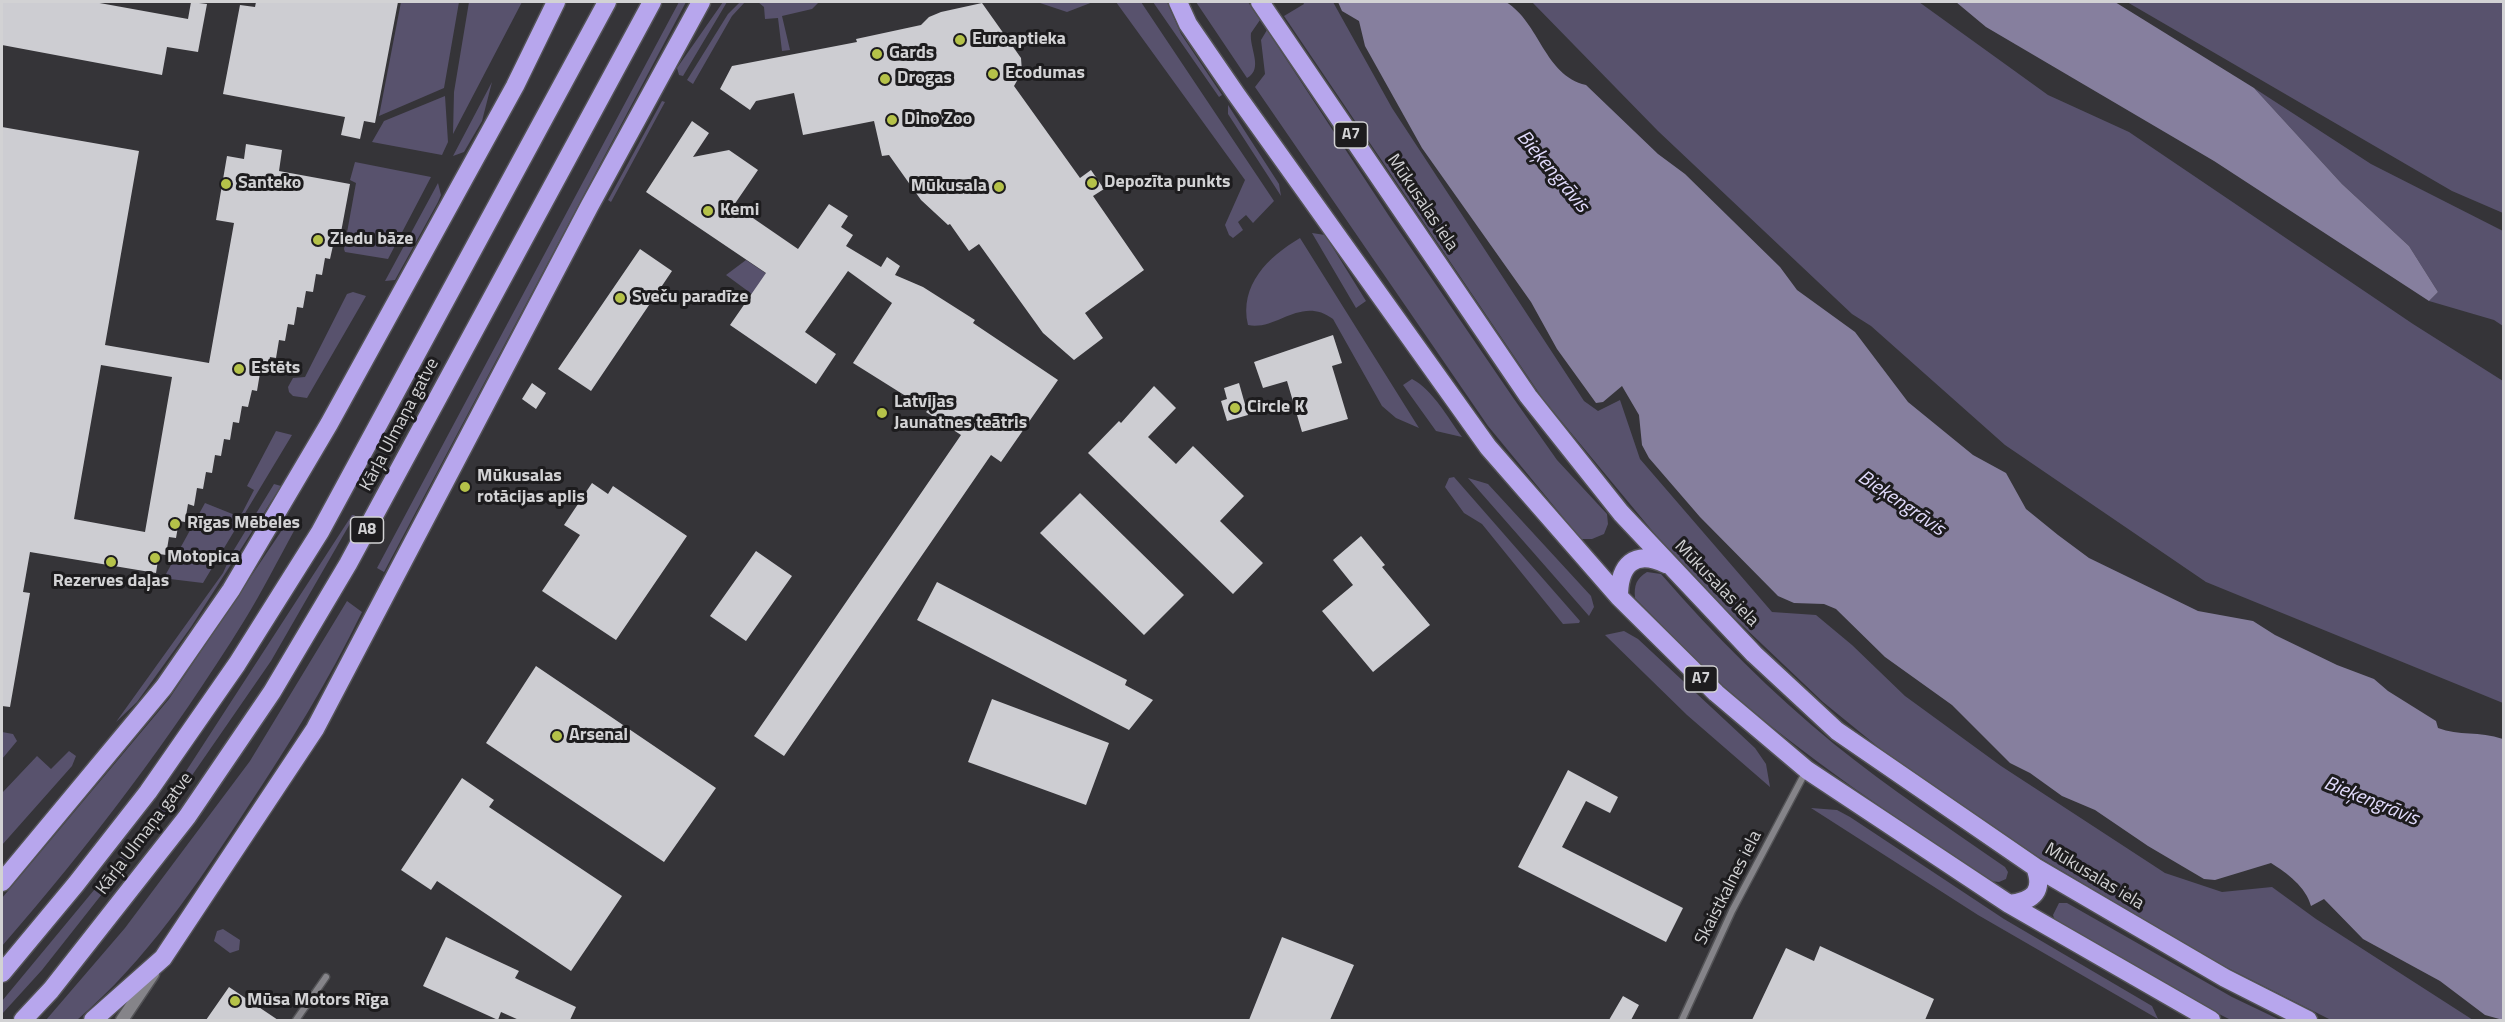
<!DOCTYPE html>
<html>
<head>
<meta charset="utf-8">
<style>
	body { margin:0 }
	#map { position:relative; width:2505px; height:1022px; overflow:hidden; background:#353438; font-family:"Titillium Web",sans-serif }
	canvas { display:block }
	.frame { position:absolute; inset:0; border:3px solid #d2d2d4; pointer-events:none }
</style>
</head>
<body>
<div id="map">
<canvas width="2505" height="1022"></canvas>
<div class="frame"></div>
</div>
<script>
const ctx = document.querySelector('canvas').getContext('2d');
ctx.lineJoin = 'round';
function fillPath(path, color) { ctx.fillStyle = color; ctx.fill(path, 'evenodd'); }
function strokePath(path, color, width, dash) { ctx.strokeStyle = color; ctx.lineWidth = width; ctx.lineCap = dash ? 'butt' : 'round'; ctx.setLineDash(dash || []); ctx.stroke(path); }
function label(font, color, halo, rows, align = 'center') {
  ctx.font = font + ' "Titillium Web",sans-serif'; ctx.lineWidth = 6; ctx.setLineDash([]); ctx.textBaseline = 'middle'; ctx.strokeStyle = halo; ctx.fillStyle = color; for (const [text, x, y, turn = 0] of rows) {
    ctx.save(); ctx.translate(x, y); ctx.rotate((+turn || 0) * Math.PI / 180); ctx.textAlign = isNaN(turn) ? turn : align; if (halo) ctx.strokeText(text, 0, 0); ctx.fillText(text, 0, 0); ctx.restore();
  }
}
const green = new Path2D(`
	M 401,2 L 459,2 L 444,88 L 379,116 Z
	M 469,2 L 522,2 L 453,134 L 454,92 Z
	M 679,2 L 686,2 L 384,572 L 377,568 Z
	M 723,2 L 727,2 L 683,76 L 679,75 L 677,68 Z
	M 740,2 L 745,2 L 732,16 L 693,84 L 687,80 L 728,14 Z
	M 758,2 L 819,2 L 812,9 L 782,16 L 790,50 L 782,51 L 778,18 L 765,19 L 764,7 Z
	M 1037,2 L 1093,2 L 1067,12 Z
	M 1116,2 L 1141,2 L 1274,201 L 1253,223 L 1246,215 L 1238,222 L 1243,230 L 1233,238 L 1229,235 L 1225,225 L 1245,180 Z
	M 1153,2 L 1167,2 L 1181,34 L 1222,95 L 1219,97 Z
	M 1196,2 L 1248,2 L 1260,20 L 1251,33 C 1249,48 1264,69 1247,78 Z
	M 1303,2 L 1333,2 L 1392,108 L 1584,401 L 1598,411 L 1620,400 L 1640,459 L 1772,612 L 1816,615 L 1852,645 L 1905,696 L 2001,766 L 2165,873 L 2222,892 L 2272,887 L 2316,919 L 2473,1020 L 2331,1020 L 2210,959 L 1980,822 L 1888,755 L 1823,702 L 1724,608 L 1654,533 L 1543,399 L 1284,16 L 1304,4 Z
	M 1532,2 L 1919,2 L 2048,95 L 2129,132 L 2413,324 L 2503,381 L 2503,703 L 2206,582 L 2005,445 L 1871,326 L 1852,314 L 1658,131 Z
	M 2127,2 L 2503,2 L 2503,213 L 2452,191 Z
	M 1267,30 L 1389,216 L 1514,399 L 1557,460 L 1607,514 L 1608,524 L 1604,534 L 1592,539 L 1581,539 L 1488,426 L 1255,87 L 1265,74 L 1261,40 Z
	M 492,82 L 482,121 L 464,152 L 453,156 Z
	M 2254,88 L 2371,164 L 2503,231 L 2503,326 L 2494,320 L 2429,301 L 2438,292 L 2409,246 L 2342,184 Z
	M 445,96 L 448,142 L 442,155 L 372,142 L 384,121 Z
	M 662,101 L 665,102 L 611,202 L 608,200 Z
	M 1228,105 L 1279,184 L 1281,196 L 1228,114 Z
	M 355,162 L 431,177 L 388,259 L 345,252 L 344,249 L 356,183 L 350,180 Z
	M 438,183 L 441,195 L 438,202 L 395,280 L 385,281 Z
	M 1312,233 L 1325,235 L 1366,301 L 1356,308 Z
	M 1300,238 L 1419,428 L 1396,418 L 1382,406 L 1333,319 C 1301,295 1277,331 1248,325 C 1239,285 1268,257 1300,238 Z
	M 746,260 L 810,303 L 794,325 L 726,275 Z
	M 353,292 L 366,296 L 307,398 L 293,396 L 289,392 L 288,387 L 293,378 L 305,377 L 347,294 Z
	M 1412,379 C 1433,390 1448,418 1462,437 L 1436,431 L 1403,385 Z
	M 276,431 L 292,435 L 203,583 L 170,579 L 166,574 L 205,503 L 240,517 L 254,490 L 247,486 Z
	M 1454,477 L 1580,621 L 1579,623 L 1563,624 L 1482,524 L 1464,513 L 1445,487 L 1449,478 Z
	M 1468,478 L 1488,484 L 1591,596 L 1594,607 L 1589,616 Z
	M 274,484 L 281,486 L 191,627 L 137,702 L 116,722 L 223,573 L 232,553 Z
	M 352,515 L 355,515 L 271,661 L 166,813 L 42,970 L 2,1014 L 2,1001 L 104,878 L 181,779 Z
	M 286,524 L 295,529 C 278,560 262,592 244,621 C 172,737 91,844 2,946 L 2,898 L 169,699 Z
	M 1647,572 L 1661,574 C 1714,635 1772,693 1834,744 C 1889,788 1947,827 2005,867 L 2008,872 L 2006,879 L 1999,882 L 1990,881 C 1898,819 1805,758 1722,685 C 1692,658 1664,627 1635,598 C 1634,585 1636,579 1647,572 Z
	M 347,601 L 362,612 C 329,680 289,745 247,808 C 197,885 146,961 77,1020 L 46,1020 L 125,928 L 250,761 Z
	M 1624,631 L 1638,639 L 1755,748 L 1766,764 L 1770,787 L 1687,715 L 1605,635 Z
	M 2,732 L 13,734 L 17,741 L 2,759 Z
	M 69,751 L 76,756 L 72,766 L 2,845 L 2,793 L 37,756 L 51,769 Z
	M 1811,808 L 1837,810 L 1850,817 L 2004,919 L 2152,1006 L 2158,1019 L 1978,915 Z
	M 2059,903 L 2067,903 L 2232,997 L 2280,1020 L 2231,1020 L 2221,1015 L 2055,921 L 2053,915 Z
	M 223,929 L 240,940 L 239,950 L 230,953 L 214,941 L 217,931 Z`);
const water = new Path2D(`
	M 1338,2 L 1506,2 C 1540,23 1544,75 1586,85 L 1658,154 L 1685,174 L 1780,267 L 1797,290 L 1855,332 L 1908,402 L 1973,455 L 2006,473 L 2026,509 L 2058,535 L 2089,558 L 2198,611 L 2253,621 L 2275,635 L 2337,665 L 2374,679 L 2388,691 L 2436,721 L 2438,728 C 2459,736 2479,731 2503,739 L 2503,1020 L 2485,1015 L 2440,981 L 2363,939 L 2324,899 L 2311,906 C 2306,887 2287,873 2271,863 L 2215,880 L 2204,879 L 2148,846 L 2095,810 L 2062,796 L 2030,773 L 2010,763 L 1952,705 L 1885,657 L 1836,609 L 1824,604 L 1794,603 L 1778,596 L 1700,517 L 1649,458 L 1642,445 L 1639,415 L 1622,386 L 1603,402 L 1596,403 L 1557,349 L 1531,302 L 1422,148 L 1365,46 L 1359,21 L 1342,11 Z
	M 1956,2 L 2115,2 L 2254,88 L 2342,184 L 2409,246 L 2438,292 L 2429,301 L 2214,161 L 1986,27 Z`);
const building = new Path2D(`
	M 2,2 L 94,2 L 188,19 L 191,2 L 207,4 L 198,52 L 167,47 L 162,75 L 2,45 Z
	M 256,2 L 398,2 L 375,123 L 364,121 L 360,139 L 341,135 L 345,117 L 223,94 L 240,5 L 255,7 Z
	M 982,3 L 1021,58 L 1022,72 L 1014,86 L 1080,178 L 1091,170 L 1104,189 L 1093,196 L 1144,270 L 1085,313 L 1103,338 L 1074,360 L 1043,333 L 979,244 L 969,251 L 950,224 L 948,225 L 921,200 L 889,155 L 882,156 L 874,121 L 803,135 L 794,93 L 756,101 L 750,110 L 720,89 L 732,66 L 857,42 L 856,39 L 921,25 L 929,17 L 941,12 Z
	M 692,121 L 709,133 L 693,157 L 729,150 L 758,170 L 734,205 L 798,249 L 829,204 L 848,216 L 841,227 L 853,235 L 846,246 L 881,267 L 887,257 L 900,266 L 895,275 L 923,287 L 975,320 L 973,323 L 1058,380 L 1001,462 L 991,455 L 784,756 L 754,736 L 961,435 L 926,412 L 928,410 L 853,363 L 892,303 L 848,271 L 805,332 L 836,354 L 816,384 L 730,325 L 766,273 L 646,192 Z
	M 2,127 L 139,151 L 105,345 L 209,363 L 234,223 L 216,220 L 227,156 L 244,159 L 246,144 L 282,150 L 279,171 L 350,184 L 339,243 L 334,241 L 330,259 L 325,258 L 322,275 L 316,274 L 313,292 L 306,291 L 303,308 L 297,307 L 294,325 L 288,324 L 285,341 L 279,340 L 276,358 L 270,357 L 267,374 L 260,373 L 257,391 L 252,390 L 248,407 L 242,406 L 239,423 L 233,422 L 230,440 L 224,439 L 221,456 L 215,455 L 212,473 L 206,472 L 203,489 L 197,488 L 194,506 L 188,504 L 185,522 L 179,521 L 176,538 L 169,537 L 166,555 L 159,554 L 156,573 L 30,552 L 23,592 L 30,593 L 10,707 L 2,706 ZM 101,365 L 172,377 L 145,532 L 74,519 Z
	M 640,249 L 672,271 L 591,391 L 558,369 Z
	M 1333,335 L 1342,363 L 1332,366 L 1348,419 L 1302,432 L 1287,381 L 1263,388 L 1254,362 Z
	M 532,383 L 546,393 L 536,409 L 522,399 Z
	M 1239,383 L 1248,415 L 1227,421 L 1221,401 L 1227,399 L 1224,388 Z
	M 1154,386 L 1176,408 L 1148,437 L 1176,464 L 1193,446 L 1244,496 L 1220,521 L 1263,563 L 1233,594 L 1088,453 L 1119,421 L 1121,423 Z
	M 592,483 L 608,494 L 613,486 L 687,536 L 616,640 L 542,591 L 580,535 L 564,525 Z
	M 1080,493 L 1184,595 L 1144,635 L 1040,533 Z
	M 1361,536 L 1385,565 L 1382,567 L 1430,625 L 1373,672 L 1322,611 L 1353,585 L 1333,560 Z
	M 756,551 L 792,576 L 746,641 L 710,616 Z
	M 937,582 L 1127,680 L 1125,685 L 1153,700 L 1129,730 L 917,620 Z
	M 536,666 L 716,788 L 664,862 L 486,743 Z
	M 992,699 L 1109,743 L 1086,805 L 968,762 Z
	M 1568,770 L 1618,797 L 1610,813 L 1586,801 L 1562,847 L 1683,908 L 1666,942 L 1518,867 Z
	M 462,778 L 494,800 L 489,807 L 622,896 L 571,971 L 437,881 L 431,890 L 401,870 Z
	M 446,937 L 519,971 L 515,978 L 576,1007 L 570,1020 L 519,1020 L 501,1012 L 498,1020 L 423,986 Z
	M 1282,937 L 1354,965 L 1330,1020 L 1249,1020 Z
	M 1820,946 L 1934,999 L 1925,1020 L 1752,1020 L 1786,948 L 1814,961 Z
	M 229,987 L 278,1020 L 206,1020 Z
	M 1623,996 L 1639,1005 L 1631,1020 L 1609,1020 Z`);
const street = new Path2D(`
	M 296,1020 L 326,977
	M 1682,1020 L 1732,911 L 1806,771`);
const secondary = new Path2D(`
	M 122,1020 L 153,974`);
const highway = new Path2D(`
	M 1178,2 L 1188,24 L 1236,94 L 1488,447 L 1619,597 L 1716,693 L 1807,770 L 2009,904 L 2211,1020
	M 1260,2 L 1528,396 L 1621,513 L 1754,654 L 1837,731 L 2035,867 L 2225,978 L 2308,1020
	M 1619,597 C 1619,565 1634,549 1666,564
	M 2,882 L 164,687 L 231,590 L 329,424 L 515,86 L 556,2
	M 2009,904 C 2034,901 2044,891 2035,867
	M 2,973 L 76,884 L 148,792 L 237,664 L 320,532 L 607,2
	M 23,1020 L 51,990 L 187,817 L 272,692 L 348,564 L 652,2
	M 93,1020 L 163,958 L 315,729 L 589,207 L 701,2`);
const markers = [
	[960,40,6,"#b5c249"],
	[877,54,6,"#b5c249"],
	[993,74,6,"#b5c249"],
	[885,79,6,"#b5c249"],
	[892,120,6,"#b5c249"],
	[1092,183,6,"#b5c249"],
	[226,184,6,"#b5c249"],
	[999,187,6,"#b5c249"],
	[708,211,6,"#b5c249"],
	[318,240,6,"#b5c249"],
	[620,298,6,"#b5c249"],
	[239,369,6,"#b5c249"],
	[1235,408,6,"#b5c249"],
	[882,413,6,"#b5c249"],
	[465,487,6,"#b5c249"],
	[175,524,6,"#b5c249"],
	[155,558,6,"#b5c249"],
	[111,562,6,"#b5c249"],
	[557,736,6,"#b5c249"],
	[235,1001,6,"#b5c249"]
];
const shields = [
	[1351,135,33],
	[367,530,33],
	[1701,679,33]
];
const shieldNames = [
	["A7",1351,135],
	["A8",367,530],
	["A7",1701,679]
];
const poiNames = [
	["Euroaptieka",972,40],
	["Gards",889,54],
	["Ecodumas",1005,74],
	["Drogas",897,79],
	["Dino Zoo",904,120],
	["Depozīta punkts",1104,183],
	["Santeko",238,184],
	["Mūkusala",987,187,"right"],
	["Kemi",720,211],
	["Ziedu bāze",330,240],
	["Sveču paradīze",632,298],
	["Estēts",251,369],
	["Latvijas",894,403],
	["Jaunatnes teātris",894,424],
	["Circle K",1247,408],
	["Mūkusalas",477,477],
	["rotācijas aplis",477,498],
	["Rīgas Mēbeles",187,524],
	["Motopica",167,558],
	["Rezerves daļas",111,582,"center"],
	["Arsenal",569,736],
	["Mūsa Motors Rīga",247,1001]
];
const streetNames = [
	["Mūkusalas iela",1422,203,56],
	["Kārļa Ulmaņa gatve",400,425,-62],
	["Mūkusalas iela",1716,584,46],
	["Kārļa Ulmaņa gatve",145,834,-53],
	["Mūkusalas iela",2094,877,31],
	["Skaistkalnes iela",1729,888,-63]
];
const waterNames = [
	["Bieķengrāvis",1552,172,50],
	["Bieķengrāvis",1901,504,34],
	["Bieķengrāvis",2371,802,22]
];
fillPath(green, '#58526d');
fillPath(water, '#867f9e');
fillPath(building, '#cdcdd2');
strokePath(street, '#535356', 9);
strokePath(secondary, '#535356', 15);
strokePath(highway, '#535356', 21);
strokePath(street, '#858489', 6);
strokePath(secondary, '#858489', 12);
strokePath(highway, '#b7a6ed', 18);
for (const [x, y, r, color] of markers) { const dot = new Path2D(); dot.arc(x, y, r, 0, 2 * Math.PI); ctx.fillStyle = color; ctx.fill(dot); strokePath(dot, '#1d1c1e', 2); }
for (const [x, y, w] of shields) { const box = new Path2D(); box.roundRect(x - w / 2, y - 13, w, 26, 4.5); ctx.fillStyle = '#1d1c1e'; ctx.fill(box); strokePath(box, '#d2d2d4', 1.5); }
label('bold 16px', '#d2d2d4', null, shieldNames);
label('bold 18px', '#d2d2d4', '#1d1c1e', poiNames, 'left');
label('18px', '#d2d2d4', '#1d1c1e', streetNames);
label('italic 20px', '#e2dcfd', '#1d1c1e', waterNames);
</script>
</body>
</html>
